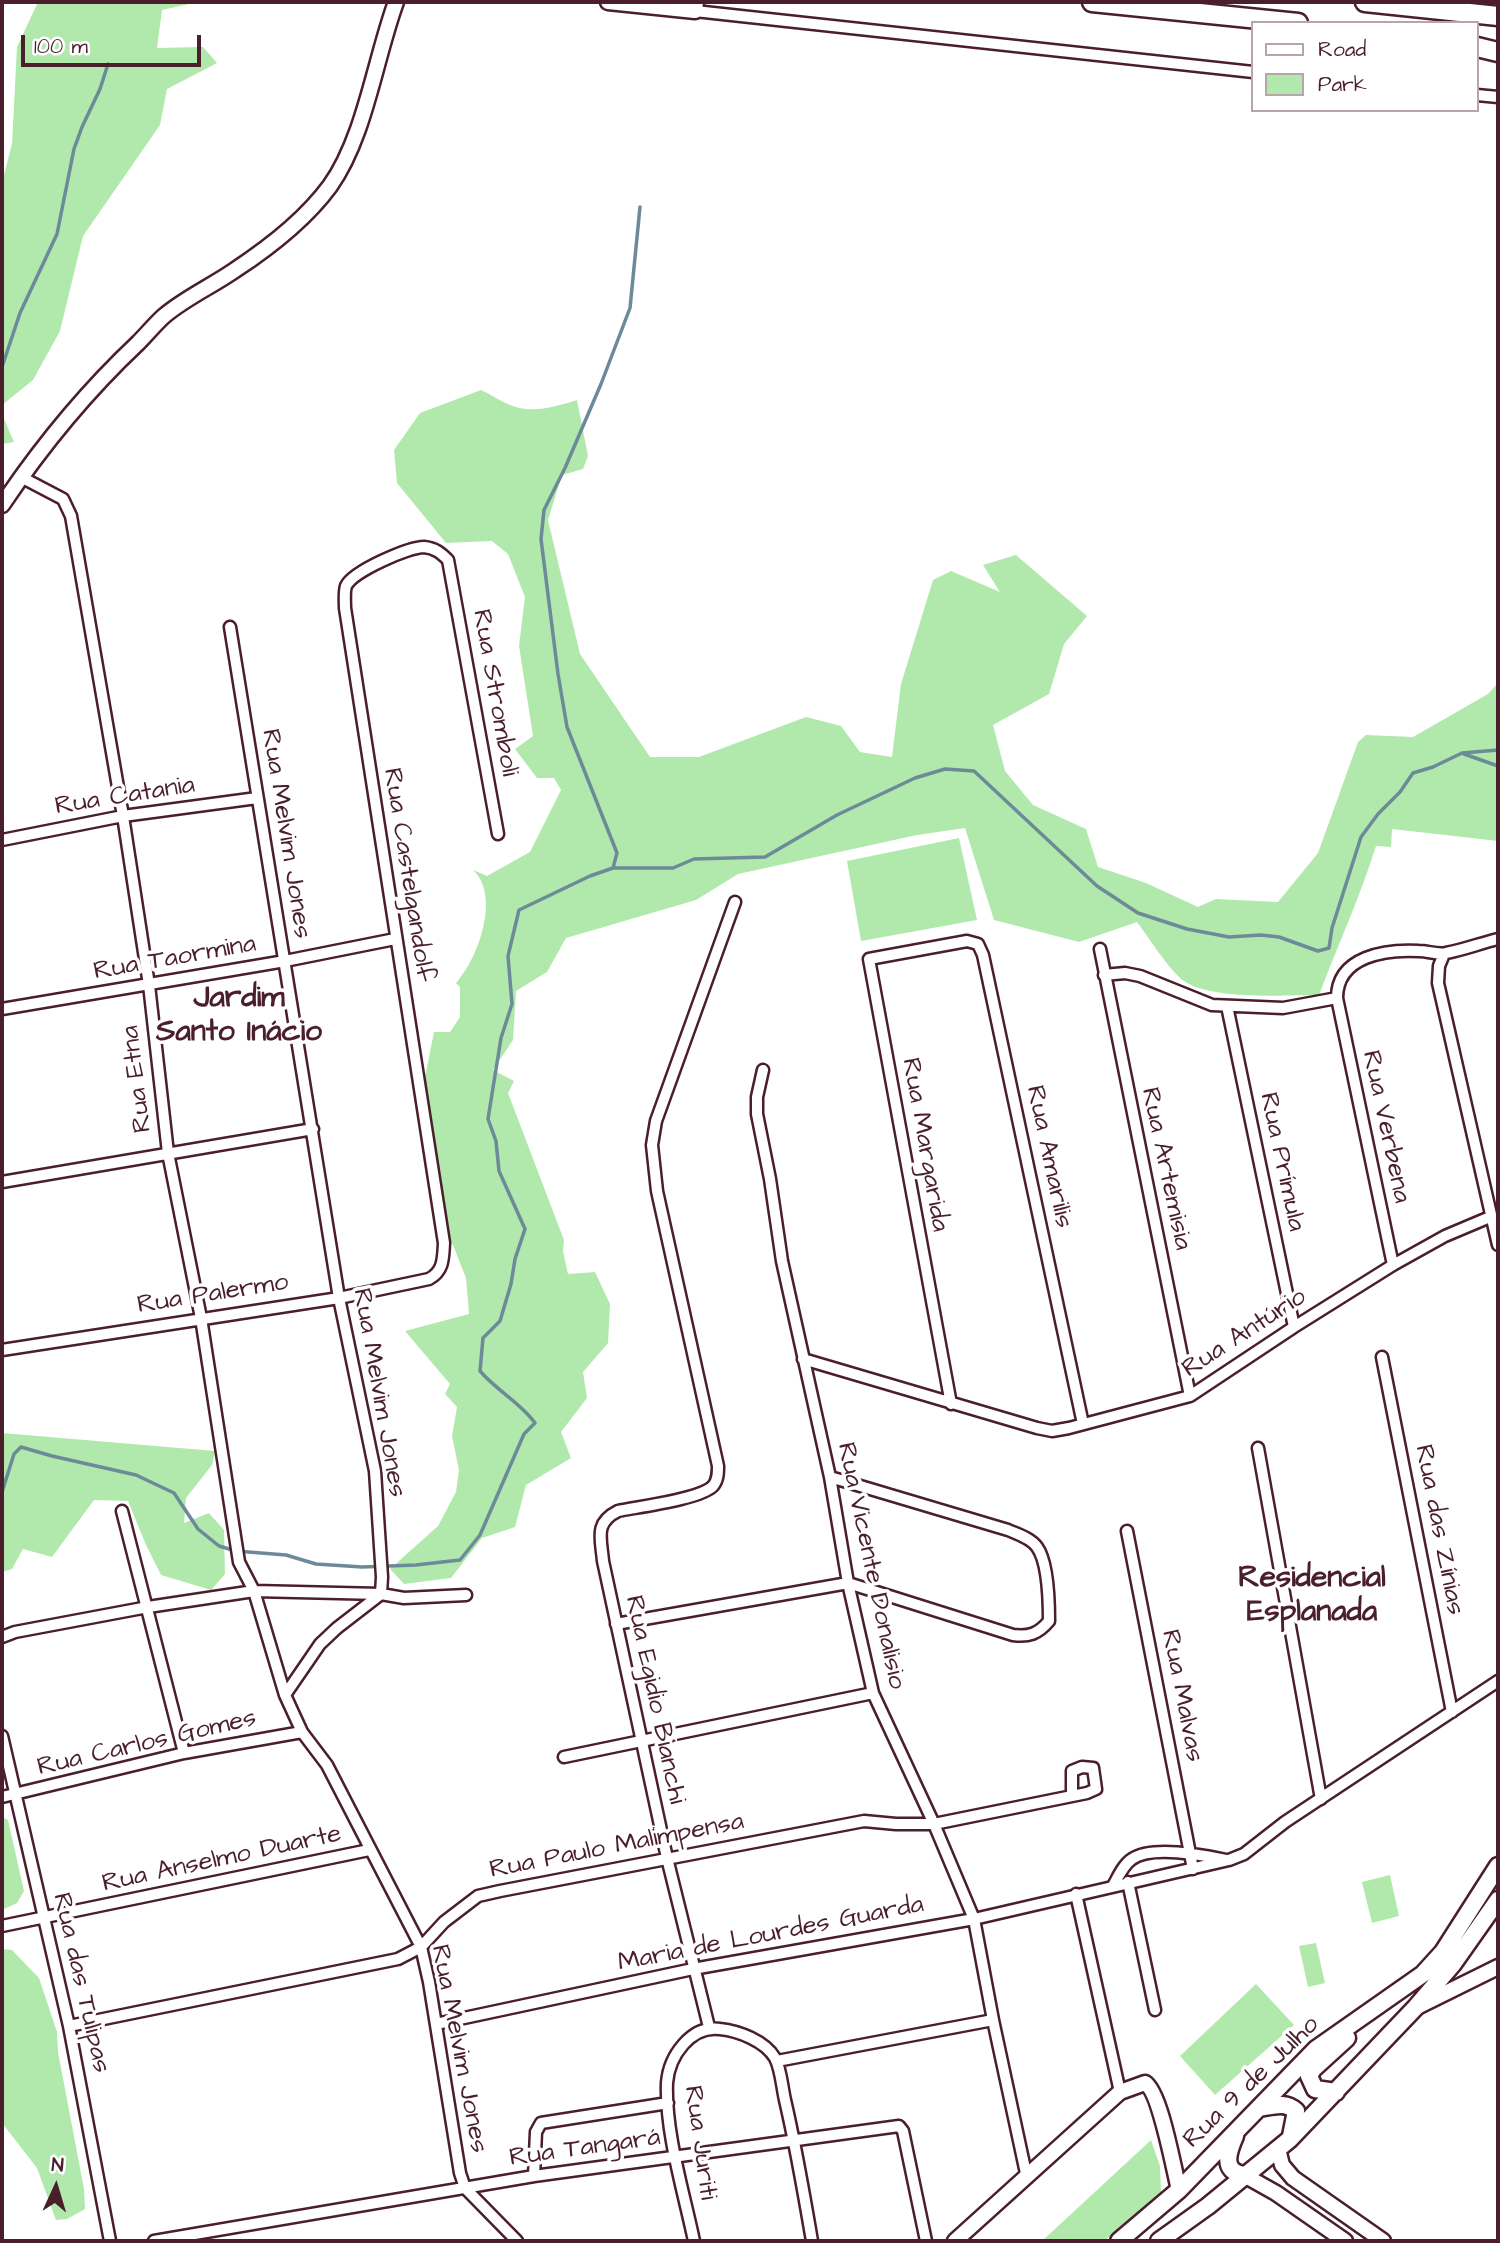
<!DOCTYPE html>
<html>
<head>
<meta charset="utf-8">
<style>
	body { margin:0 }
	#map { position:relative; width:1500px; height:2243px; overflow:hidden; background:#fff; font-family:"Architects Daughter",sans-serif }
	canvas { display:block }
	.frame { position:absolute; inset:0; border:4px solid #4a1f2b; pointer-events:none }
	.legend { position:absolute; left:1251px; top:21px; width:228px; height:91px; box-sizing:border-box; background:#fff; border:2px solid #b7a5aa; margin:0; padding:9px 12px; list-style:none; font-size:21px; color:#4a1f2b }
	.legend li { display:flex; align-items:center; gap:14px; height:35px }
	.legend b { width:35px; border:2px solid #b7a5aa }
	.north { position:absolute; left:21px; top:2152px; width:70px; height:70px; -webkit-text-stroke:5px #fff; paint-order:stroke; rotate:4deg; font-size:19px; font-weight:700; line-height:28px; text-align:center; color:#4a1f2b }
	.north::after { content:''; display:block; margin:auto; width:24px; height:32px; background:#4a1f2b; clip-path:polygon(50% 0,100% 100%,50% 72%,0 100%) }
	.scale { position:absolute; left:21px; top:35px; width:180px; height:32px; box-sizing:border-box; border:4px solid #4a1f2b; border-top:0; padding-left:9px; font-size:21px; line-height:24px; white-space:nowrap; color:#4a1f2b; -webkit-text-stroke:5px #fff; paint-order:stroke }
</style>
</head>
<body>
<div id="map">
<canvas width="1500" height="2243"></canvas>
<div class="frame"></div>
<ul class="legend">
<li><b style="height:9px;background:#fff"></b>Road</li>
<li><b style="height:19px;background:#b1e9ac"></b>Park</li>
</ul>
<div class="north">N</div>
<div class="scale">100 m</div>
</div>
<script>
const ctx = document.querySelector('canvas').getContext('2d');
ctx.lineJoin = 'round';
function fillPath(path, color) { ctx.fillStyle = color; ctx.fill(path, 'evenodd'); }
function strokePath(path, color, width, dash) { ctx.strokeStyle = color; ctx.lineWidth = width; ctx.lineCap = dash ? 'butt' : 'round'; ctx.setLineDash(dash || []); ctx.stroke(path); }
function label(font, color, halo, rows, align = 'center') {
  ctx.font = font + ' "Architects Daughter",sans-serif'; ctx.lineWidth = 7; ctx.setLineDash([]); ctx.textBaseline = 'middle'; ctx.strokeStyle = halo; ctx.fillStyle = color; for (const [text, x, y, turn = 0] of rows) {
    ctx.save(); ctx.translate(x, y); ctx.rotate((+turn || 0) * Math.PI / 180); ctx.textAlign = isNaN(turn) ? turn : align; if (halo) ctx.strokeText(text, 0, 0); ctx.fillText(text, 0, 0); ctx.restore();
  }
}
const green = new Path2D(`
	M 38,2 L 198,2 L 162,10 L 157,48 L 203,47 L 217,63 L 167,89 L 160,125 L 83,236 L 60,331 L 33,380 L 2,405 L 2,198 L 4,175 L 12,144 L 17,47 Z
	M 481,390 C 492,395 504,404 516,407 C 535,413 558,406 577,400 L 588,456 L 583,469 L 562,475 L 548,520 L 580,654 L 650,757 L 699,757 L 806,717 L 841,726 L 860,752 L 892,757 L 901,684 L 933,580 L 951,571 L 1000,592 L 983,565 L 1016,555 L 1087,616 L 1064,644 L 1049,694 L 993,725 L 1005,771 L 1033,805 L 1086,829 L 1098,867 L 1146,883 L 1198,907 L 1216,899 L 1278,902 L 1318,853 L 1358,742 L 1366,735 L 1413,737 L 1488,694 L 1498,683 L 1498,841 L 1392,829 L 1391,847 L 1376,846 C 1360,897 1338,945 1319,995 C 1285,995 1205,1001 1180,978 C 1165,964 1150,939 1137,922 L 1079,942 L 994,920 L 965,828 L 917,835 L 738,874 L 696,900 L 566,938 L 547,972 L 516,991 L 513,1040 L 493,1070 L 514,1081 L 508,1093 L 564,1240 L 563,1251 L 568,1274 L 595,1272 L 610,1304 L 608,1343 L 583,1372 L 587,1398 L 561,1432 L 571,1458 L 526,1485 L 515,1527 L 482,1538 L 451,1578 L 404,1584 L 390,1569 L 438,1526 L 456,1492 L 459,1470 L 452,1436 L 457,1407 L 445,1394 L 450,1384 L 405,1331 L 469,1314 L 466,1278 L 453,1245 L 435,1212 L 419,1107 L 434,1032 L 450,1032 L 460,1017 L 460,987 L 456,983 C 478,959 501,896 473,870 L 487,876 L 530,852 L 561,790 L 554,778 L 537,778 L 515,749 L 533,736 L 519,646 L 525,597 L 508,554 L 492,541 L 446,543 L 397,483 L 394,450 L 420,413 Z
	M 2,414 L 14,442 L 2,444 Z
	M 959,838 L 977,920 L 861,941 L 847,861 Z
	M 2,1433 L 215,1451 L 212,1465 L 186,1498 L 184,1523 L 209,1513 L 224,1530 L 225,1574 L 211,1590 L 161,1575 L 146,1545 L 128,1501 L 94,1500 L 52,1557 L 23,1549 L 12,1569 L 2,1572 Z
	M 2,1817 L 8,1820 L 24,1891 L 17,1903 L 2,1910 Z
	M 1390,1875 L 1399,1916 L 1372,1923 L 1362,1882 Z
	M 1316,1943 L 1325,1983 L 1308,1987 L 1299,1946 Z
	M 2,1949 L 12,1950 L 39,1978 L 57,2032 L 58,2052 L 84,2189 L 85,2209 L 67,2219 L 56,2220 L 37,2168 L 2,2123 Z
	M 1256,1984 L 1294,2025 L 1215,2095 L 1180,2056 Z
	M 1151,2140 L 1160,2166 L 1161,2192 L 1104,2241 L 1042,2241 Z`);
const stream = new Path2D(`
	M 2,367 L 20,313 L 57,234 L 74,149 L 82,127 L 100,89 L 108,64
	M 1464,754 L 1498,766
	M 613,868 L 617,853 L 567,727 L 558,674 L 541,539 L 544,510 L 565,468 L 601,384 L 630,308 L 640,207
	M 2,1492 L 14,1454 L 21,1447 L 52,1456 L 136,1475 L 174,1493 L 198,1529 L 219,1546 L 236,1551 L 286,1555 L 316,1564 L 362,1567 L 416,1565 L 460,1560 L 480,1535 L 524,1434 L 535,1423 C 521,1403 497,1391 480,1371 L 483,1338 L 500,1321 L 511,1284 L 515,1259 L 525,1229 L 499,1171 L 496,1141 L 488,1119 L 501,1038 L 512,1004 L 508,956 L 519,910 L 590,876 L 613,868 L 673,868 L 694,859 L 765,857 L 837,815 L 915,778 L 945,769 L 974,771 L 1097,886 L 1138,913 L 1187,929 L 1229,937 L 1261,935 L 1279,937 L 1318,951 L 1329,948 L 1332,928 L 1361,837 L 1378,814 L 1400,792 L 1413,773 L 1433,767 L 1462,753 L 1498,750`);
const street = new Path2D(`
	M 695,11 L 1253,72
	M 1477,95 L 1498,97
	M 21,477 L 63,499 L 71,516 L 123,816 L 149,985 L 168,1153 L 201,1318 L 239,1562 L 254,1591 L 285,1695 L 302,1732 L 327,1765 L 421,1947 L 429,1982 L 460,2173 L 465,2188 L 517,2241
	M 230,627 L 339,1298 L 375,1471 L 382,1577 L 381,1594 L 337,1628 L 320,1644 L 285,1695
	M 2,840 L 123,816 L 257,798
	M 1100,949 L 1190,1396
	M 1444,954 L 1439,966 L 1438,983 L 1498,1245
	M 1104,975 L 1125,973 L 1140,976 L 1212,1005 L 1283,1008 L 1337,998 C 1337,956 1386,949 1419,951 C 1428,951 1438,955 1446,953 C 1463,950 1481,943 1498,939
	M 1337,998 L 1393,1265
	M 1227,1006 L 1294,1327
	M 2,1009 L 285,961 L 395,939
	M 763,1070 L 757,1097 L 757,1114 L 770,1179 L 782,1261 L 830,1477 L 848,1583 L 873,1693 L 934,1824 L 974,1919 L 993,2020 L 1027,2178
	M 2,1182 L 313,1129
	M 2,1350 L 339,1298 L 429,1279 C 444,1271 443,1258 444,1243 L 345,608 C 345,602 344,592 346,586 C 353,571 409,547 424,547 C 435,548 441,553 448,560 L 498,834
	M 1382,1357 L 1452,1712
	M 803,1359 L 1037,1428 L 1052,1431 L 1069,1428 L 1190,1396 L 1294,1327 L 1393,1265 L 1445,1236 L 1490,1217
	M 951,1404 L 869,959 L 967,941 L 978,944 L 983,955 L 1083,1424
	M 1258,1448 L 1321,1799
	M 122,1511 L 184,1753
	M 1127,1531 L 1193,1869
	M 616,1624 L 848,1583 L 1013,1635 C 1029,1637 1038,1634 1049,1621 C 1049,1603 1048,1562 1037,1547 C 1031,1538 1017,1534 1008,1530 L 830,1477
	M 2,1637 L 15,1632 L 148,1607 L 254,1591 L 381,1594 L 404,1598 L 466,1595
	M 2,1736 L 69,2026 L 110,2241
	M 564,1757 L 873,1693
	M 2,1797 L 184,1753 L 302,1732
	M 1128,1882 L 1155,2010
	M 1113,1886 C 1118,1877 1123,1865 1132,1859 C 1152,1845 1203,1855 1226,1860
	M 1076,1894 L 1120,2092
	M 2,1926 L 369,1850
	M 436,2024 L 693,1969 L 974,1919 L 1229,1860 L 1244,1854 L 1285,1822 L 1498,1681
	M 69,2026 L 398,1959 L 421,1947 L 444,1922 L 478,1896 L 500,1891 L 864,1821 L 896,1824 L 934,1824 L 1087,1793 L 1096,1789 L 1093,1768 L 1082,1767 L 1072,1771 L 1072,1795
	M 709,2027 L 667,1858 L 603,1561 C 601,1538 594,1523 618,1511 C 637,1507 701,1499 713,1486 C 718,1480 718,1473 718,1466 L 657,1191 L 652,1145 L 656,1121 L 735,902
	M 777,2061 L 993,2020
	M 534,2176 L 536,2132 L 541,2123 L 668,2103
	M 154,2241 L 534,2176 L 899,2126 L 903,2131 L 926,2241
	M 694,2241 C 684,2193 665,2132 667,2083 C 669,2056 691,2025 720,2029 C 739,2031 765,2041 775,2058 C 781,2069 782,2087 785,2100 C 796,2147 804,2194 812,2241`);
const secondary = new Path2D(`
	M 608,2 L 695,11 L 696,2
	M 2,505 C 41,447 87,391 138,343 C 147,334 155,324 164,316 C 185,298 212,286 235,270 C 270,247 305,220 330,186 C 365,137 375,59 396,2
	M 1417,2007 L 1498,1967
	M 1278,2149 L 1282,2165 L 1293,2178 L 1383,2241
	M 1244,2175 L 1276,2193 L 1345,2241
	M 955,2241 L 1120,2092 L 1145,2083 C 1160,2091 1174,2170 1179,2190`);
const primary = new Path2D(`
	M 1336,2092 L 1315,2089 L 1309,2076 L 1313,2069 L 1347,2038
	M 1259,2108 C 1273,2106 1285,2101 1296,2111 L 1291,2136
	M 1235,2136 C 1228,2152 1221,2171 1244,2175
	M 1119,2241 L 1179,2190 L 1316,2049 L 1423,1974 L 1443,1952 L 1498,1866
	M 1159,2241 L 1208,2206 L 1290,2139 L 1415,2008 L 1453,1964 L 1498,1900`);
const highway = new Path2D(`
	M 1092,2 L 1298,23
	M 1365,2 L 1498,16
	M 1477,47 L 1498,52`);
const streetNames = [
	["Rua Stromboli",494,693,80],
	["Rua Catania",125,797,-9],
	["Rua Melvim Jones",285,834,81],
	["Rua Castelgandolf",407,875,81],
	["Rua Taormina",175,959,-10],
	["Rua Etna",138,1079,-97],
	["Rua Verbena",1385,1127,78],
	["Rua Margarida",924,1145,80],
	["Rua Amarilis",1048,1157,78],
	["Rua Prímula",1281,1162,78],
	["Rua Artemisia",1165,1169,78],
	["Rua Palermo",213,1295,-9],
	["Rua Antúrio",1245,1334,-33],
	["Rua Melvim Jones",378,1393,80],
	["Rua das Zínias",1438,1530,79],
	["Rua Vicente Donalisio",870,1566,78],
	["Rua Malvas",1181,1696,79],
	["Rua Egidio Bianchi",654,1700,78],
	["Rua Carlos Gomes",147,1744,-13],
	["Rua Paulo Malimpensa",617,1847,-11],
	["Rua Anselmo Duarte",222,1860,-12],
	["Maria de Lourdes Guarda",771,1935,-11],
	["Rua das Tulipas",80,1983,77],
	["Rua Melvim Jones",458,2049,79],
	["Rua 9 de Julho",1252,2083,-44],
	["Rua Juriti",699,2143,82],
	["Rua Tangará",585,2149,-8]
];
const quarterNames = [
	["Jardim",239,1000],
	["Santo Inácio",239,1034],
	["Residencial",1312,1580],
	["Esplanada",1312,1614]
];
fillPath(green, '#b1e9ac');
strokePath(stream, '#6d8a99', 3.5);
strokePath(street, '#4a1f2b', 15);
strokePath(secondary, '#4a1f2b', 19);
strokePath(primary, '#4a1f2b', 21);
strokePath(highway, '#4a1f2b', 23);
strokePath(street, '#fff', 10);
strokePath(secondary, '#fff', 14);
strokePath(primary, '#fff', 16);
strokePath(highway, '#fff', 18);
label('26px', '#4a1f2b', '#fff', streetNames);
label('bold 30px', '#4a1f2b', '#fff', quarterNames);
</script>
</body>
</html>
